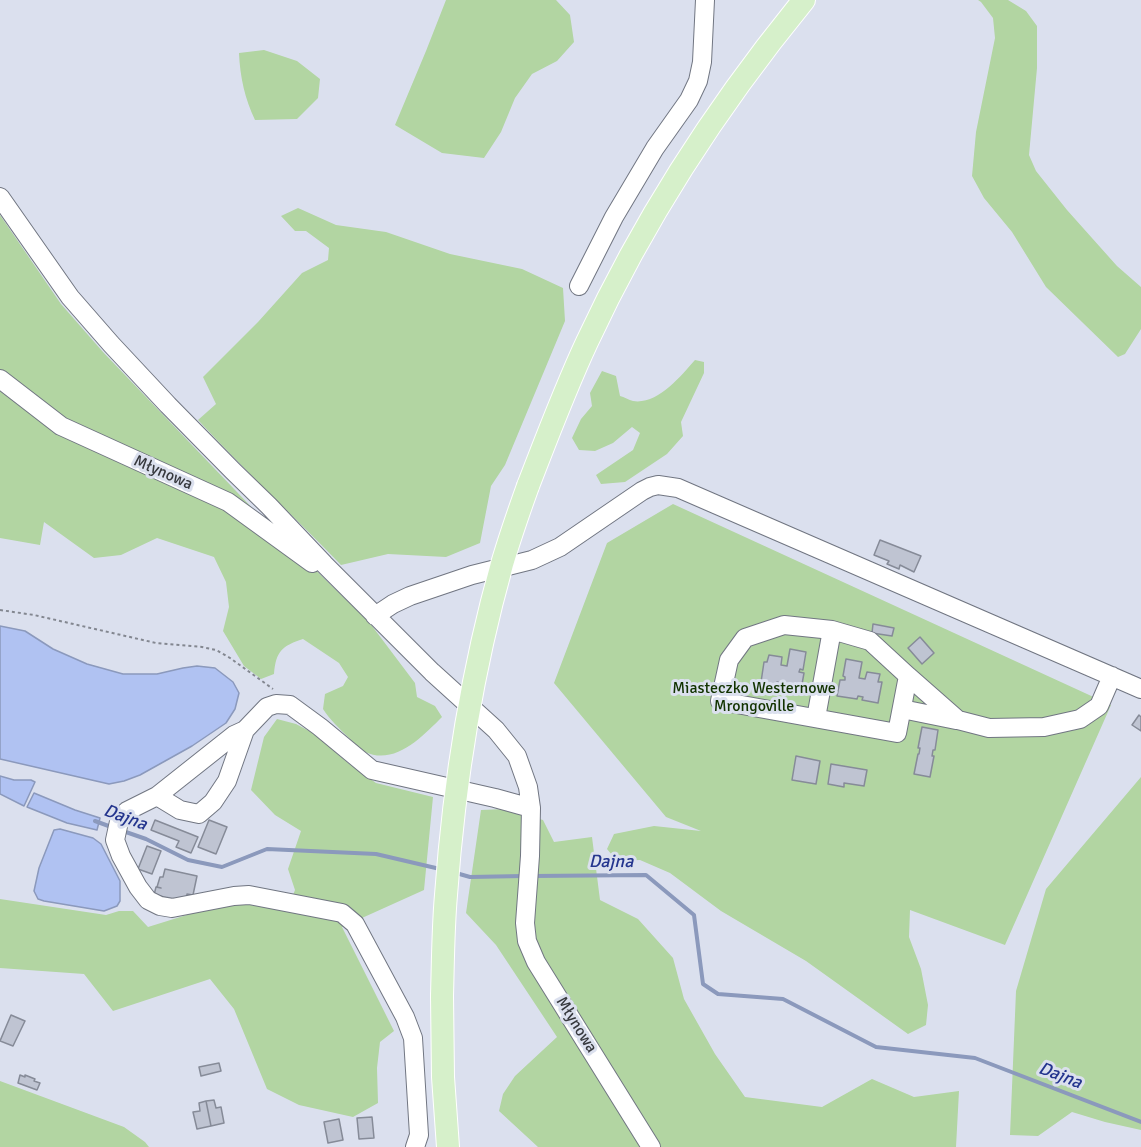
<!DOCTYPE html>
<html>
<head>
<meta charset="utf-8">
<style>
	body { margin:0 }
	canvas { display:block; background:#dbe0ee }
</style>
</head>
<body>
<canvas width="1141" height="1147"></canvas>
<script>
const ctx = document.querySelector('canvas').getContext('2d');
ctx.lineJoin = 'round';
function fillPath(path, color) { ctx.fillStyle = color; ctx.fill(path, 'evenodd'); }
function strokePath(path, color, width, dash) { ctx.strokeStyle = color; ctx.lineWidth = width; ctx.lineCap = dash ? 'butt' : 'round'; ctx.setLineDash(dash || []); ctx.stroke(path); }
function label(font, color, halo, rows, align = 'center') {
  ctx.font = font + ' Signika,sans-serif'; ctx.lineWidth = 6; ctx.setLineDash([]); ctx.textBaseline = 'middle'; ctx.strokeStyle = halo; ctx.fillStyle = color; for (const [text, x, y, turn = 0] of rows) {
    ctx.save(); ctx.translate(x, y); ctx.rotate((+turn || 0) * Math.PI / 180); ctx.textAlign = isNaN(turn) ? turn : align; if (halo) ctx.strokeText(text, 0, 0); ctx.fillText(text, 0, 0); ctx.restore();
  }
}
const green = new Path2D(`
	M 446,0 L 556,0 L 570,15 L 574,42 L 557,61 L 532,74 L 515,98 L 501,132 L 484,158 L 442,153 L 395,125 L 426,51 Z
	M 978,0 L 1008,0 L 1026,11 L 1037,26 L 1037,68 L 1029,155 L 1036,171 L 1067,210 L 1117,266 L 1141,287 L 1141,329 L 1125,354 L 1118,357 L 1046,287 L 1012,232 L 984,198 L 972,176 L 976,132 L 995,38 L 993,18 L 981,2 Z
	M 264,50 L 297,61 L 320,79 L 318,98 L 297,119 L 255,120 C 245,99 240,77 239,53 Z
	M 298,208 L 336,225 L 386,232 L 450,254 L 522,269 L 563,288 L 565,321 L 505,465 L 491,486 L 480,543 L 446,557 L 388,554 L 341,565 C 294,516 244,470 198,420 L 216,404 L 203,377 L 258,322 L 302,273 L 328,260 L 329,248 L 306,231 L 295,231 L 281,216 Z
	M 0,215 L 61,304 L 103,352 L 258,514 L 369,622 L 415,683 L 417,697 L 435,706 L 442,717 C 423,736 395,766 365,752 C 359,749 353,742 348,737 C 339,728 330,720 323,709 L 325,694 L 343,686 L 348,677 L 339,663 L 303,639 C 282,646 276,651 274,674 L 261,679 L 244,666 L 223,631 L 229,607 L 226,582 L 214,557 L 157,538 L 121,555 L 94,558 L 44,522 L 40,545 L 0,538 Z
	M 695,360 L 704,362 L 704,373 L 681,422 L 683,436 L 667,454 L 625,482 L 601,484 L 596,475 L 633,450 L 640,433 L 632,427 L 613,443 L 595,451 L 579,450 L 572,438 L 581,419 L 592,406 L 590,393 L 602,371 L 616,376 L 620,396 C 624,397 629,400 633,401 C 657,405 680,377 695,360 Z
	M 673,504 L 1111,705 L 1005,945 L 910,910 L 909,937 L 921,969 L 928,1005 L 926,1025 L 908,1034 L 806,961 L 721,911 L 670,873 L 640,860 L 617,861 L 607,849 L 614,834 L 654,826 L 701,831 L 666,817 L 554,683 L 607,543 Z
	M 277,719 L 296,724 L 313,733 L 348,763 L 376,783 L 433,797 L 424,890 L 342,927 L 394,1031 L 380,1042 L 377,1068 L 378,1103 L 353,1117 L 299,1105 L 267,1089 L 234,1009 L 210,979 L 113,1011 L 84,974 L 0,968 L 0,899 L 106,915 L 119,911 L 133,911 L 148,927 L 206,909 L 235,903 L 287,910 L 295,890 L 288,869 L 301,831 L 275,815 L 251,790 L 264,737 Z
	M 1141,777 L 1141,1130 L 1105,1122 L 1072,1112 L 1038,1136 L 1010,1135 L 1016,991 L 1046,889 Z
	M 505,809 L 543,820 L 554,842 L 592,837 L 600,900 L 638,919 L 673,958 L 684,999 L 715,1054 L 745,1097 L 822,1107 L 872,1079 L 914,1097 L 959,1091 L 956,1147 L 538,1147 L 499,1111 L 503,1094 L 515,1076 L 557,1037 L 496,945 L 466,913 L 481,810 Z
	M 0,1081 L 124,1127 L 145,1142 L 149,1147 L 0,1147 Z`);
const water = new Path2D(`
	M 0,626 L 25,631 L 53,649 L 87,664 L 123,674 L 157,674 L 183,668 L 197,666 L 215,668 L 233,682 L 239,693 L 235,709 L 226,723 L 192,746 L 140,775 L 124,781 L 109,784 L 0,759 Z
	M 0,776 L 14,780 L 31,780 L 35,782 L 24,806 L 0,794 Z
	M 34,793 L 75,810 L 100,818 L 97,830 L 67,823 L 27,807 Z
	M 60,829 L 93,838 L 101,844 L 120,881 L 120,901 L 117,906 L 104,911 L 44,901 L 38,899 L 34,891 L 39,868 L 54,830 Z`);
const stream = new Path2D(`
	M 95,821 L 114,828
	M 123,831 L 146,839 L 188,860 L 222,867 L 267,849 L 376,854 L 440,869
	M 456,873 L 470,877 L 523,876
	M 533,876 L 646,875 L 694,915 L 703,984 L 718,994 L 783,999 L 876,1047 L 975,1058 L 1141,1122`);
const building = new Path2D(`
	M 880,540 L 921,556 L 914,572 L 900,565 L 899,569 L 887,564 L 889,561 L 874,555 Z
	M 873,624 L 894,628 L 892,636 L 872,633 Z
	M 920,637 L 934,653 L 922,664 L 908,648 Z
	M 790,649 L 806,652 L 803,670 L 800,669 L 799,672 L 804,673 L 801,690 L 781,686 L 781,683 L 777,682 L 777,685 L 761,682 L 764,662 L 767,662 L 769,655 L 782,657 L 781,665 L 787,666 Z
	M 846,659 L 862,662 L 859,678 L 865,679 L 867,672 L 880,674 L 878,682 L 882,682 L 878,703 L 862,700 L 863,697 L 858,696 L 857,699 L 837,696 L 840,680 L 845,680 L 845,677 L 843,676 Z
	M 1139,715 L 1141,717 L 1141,731 L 1132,725 Z
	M 922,727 L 938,730 L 935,750 L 933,750 L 932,756 L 934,756 L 930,777 L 914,774 L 918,754 L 919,754 L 920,748 L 918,748 Z
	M 796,756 L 820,761 L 816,784 L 792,780 Z
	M 831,764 L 867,770 L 864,786 L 844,783 L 844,787 L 828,784 Z
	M 155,820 L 198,837 L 191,853 L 176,847 L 179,841 L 151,830 Z
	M 209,820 L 227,827 L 216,854 L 198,847 Z
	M 147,846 L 161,851 L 152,874 L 138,869 Z
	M 165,869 L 197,876 L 193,895 L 187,894 L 186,901 L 154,895 L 156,887 L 161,888 L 157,887 L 160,877 L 163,877 Z
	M 11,1015 L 25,1021 L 13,1046 L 0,1041 Z
	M 219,1063 L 221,1071 L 201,1076 L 199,1067 Z
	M 20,1075 L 25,1077 L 25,1075 L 35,1079 L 34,1081 L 40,1083 L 37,1090 L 18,1083 Z
	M 214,1100 L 216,1108 L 221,1107 L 224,1123 L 211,1126 L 206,1101 Z
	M 206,1101 L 211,1126 L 197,1129 L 193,1112 L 200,1111 L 199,1103 Z
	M 372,1117 L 374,1138 L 359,1139 L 357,1118 Z
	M 339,1119 L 343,1140 L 328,1143 L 324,1122 Z`);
const path = new Path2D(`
	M 0,610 L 34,615 L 156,643 L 202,647 L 216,650 L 230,658 L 273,689`);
const minor = new Path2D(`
	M 0,197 L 70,297 L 111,344 L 168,405 L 233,471 L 269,506 L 324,564 L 432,672 L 496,730 L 517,756 L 528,787 L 531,808 L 530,856 L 525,923 L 527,941 L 536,962 L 651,1147
	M 579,286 L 614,217 L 655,148 L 689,100 L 698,81 L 702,62 L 705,0
	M 0,379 L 61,426 L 228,502 L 312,563
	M 375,616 L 393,604 L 410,596 L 472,575 L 532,560 L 560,547 L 642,491 L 650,487 L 658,485 L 678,488 L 1141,689
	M 784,625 L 832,630 L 870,641 L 908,676 L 897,733 L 720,701 L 729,660 L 745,638 Z
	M 908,676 L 958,720 L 989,728 L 1044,727 L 1080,719 L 1099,706 L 1112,676
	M 902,709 L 956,720
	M 816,718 L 832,630
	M 245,730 L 227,781 L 213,802 L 199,814 L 180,810 L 157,796 L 234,735 L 245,730 L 267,707 L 276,704 L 290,705 L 320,727 L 372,770 L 495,798 L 531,808
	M 157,796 L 127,811 L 120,817 L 115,840 L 121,856 L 138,887 L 148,900 L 160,906 L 172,908 L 234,896 L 249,895 L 342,913 L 355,924 L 405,1017 L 413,1038 L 419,1135 L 415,1147`);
const major = new Path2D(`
	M 528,486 C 547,437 565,389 587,342 C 644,219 718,105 804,0
	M 442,996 L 443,1077 L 448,1147`);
const majorBridge = new Path2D(`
	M 442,996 C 443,962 443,929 446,895 C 454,784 472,671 502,564 C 510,537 519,511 528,486`);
const streetNames = [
	["Młynowa",163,473,24],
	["Młynowa",576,1025,58]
];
const parkNames = [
	["Miasteczko Westernowe",754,689],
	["Mrongoville",754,707]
];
const waterNames = [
	["Dajna",125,818,20],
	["Dajna",611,862],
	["Dajna",1060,1076,21]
];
fillPath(green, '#b2d5a2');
fillPath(water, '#b0c2f2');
strokePath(water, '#8b99bc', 1.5);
strokePath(stream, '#8b99bc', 4);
fillPath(building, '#bfc4d2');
strokePath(building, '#868b98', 1.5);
strokePath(minor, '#717682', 20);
strokePath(major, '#fff', 24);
strokePath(path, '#838790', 2, [3, 3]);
strokePath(minor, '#fff', 18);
strokePath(major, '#d6f0ca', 22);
strokePath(majorBridge, '#fff', 24, []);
strokePath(majorBridge, '#d6f0ca', 22);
label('16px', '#36383d', '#dbe0ee', streetNames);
label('16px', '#123300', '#dbe0ee', parkNames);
label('italic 18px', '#24358e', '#dbe0ee', waterNames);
</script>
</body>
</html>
